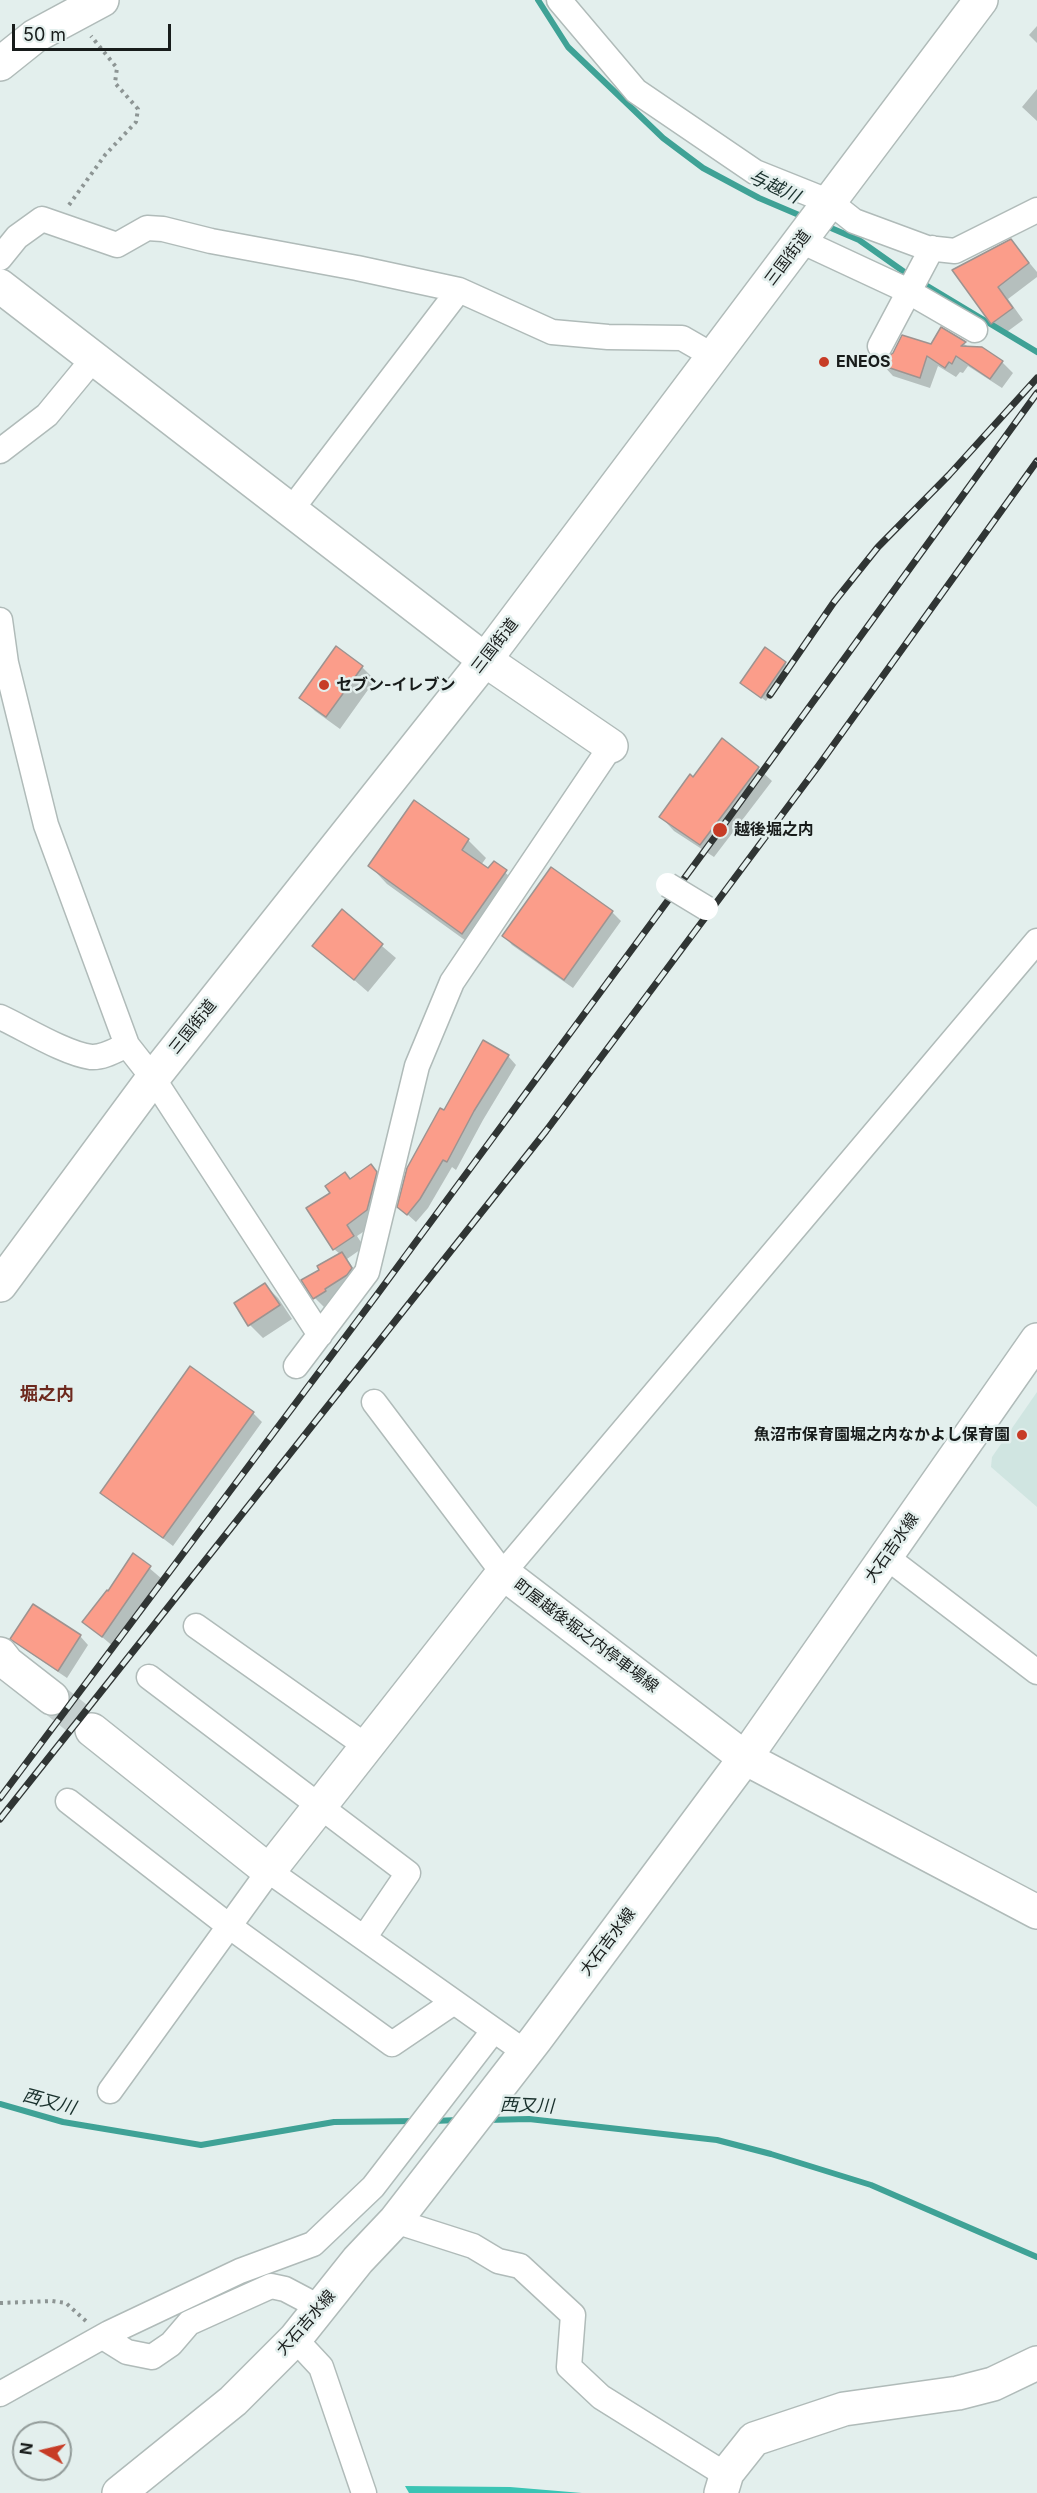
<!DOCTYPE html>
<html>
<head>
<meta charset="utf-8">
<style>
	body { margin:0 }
	#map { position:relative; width:1037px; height:2493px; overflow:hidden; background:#e3efed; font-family:Inter,sans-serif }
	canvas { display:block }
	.north { position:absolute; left:12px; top:2421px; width:60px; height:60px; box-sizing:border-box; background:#e3efed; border:2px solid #929b99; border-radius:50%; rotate:278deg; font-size:16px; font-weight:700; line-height:24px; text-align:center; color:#181c1b }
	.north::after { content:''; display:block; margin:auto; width:21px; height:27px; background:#c73c26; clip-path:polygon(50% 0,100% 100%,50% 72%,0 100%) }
	.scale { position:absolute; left:12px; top:24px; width:159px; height:27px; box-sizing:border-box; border:3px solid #181c1b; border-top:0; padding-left:8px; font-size:18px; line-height:21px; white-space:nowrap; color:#181c1b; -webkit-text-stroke:4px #e3efed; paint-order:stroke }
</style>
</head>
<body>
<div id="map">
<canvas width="1037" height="2493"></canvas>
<div class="north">N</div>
<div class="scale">50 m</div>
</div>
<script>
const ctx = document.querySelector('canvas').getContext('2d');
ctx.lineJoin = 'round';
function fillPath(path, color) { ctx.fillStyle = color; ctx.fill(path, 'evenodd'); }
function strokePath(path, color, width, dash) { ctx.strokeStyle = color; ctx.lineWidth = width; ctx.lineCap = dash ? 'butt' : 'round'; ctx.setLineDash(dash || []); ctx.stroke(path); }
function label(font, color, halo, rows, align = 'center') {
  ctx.font = font + ' Inter,"Noto Sans JP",sans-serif'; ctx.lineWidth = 5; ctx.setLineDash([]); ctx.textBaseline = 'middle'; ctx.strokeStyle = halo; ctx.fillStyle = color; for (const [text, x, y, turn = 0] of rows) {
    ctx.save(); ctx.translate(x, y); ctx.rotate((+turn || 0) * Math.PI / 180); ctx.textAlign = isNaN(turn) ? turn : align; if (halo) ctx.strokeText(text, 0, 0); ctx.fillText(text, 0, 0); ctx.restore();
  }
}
const built = new Path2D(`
	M 1037,1392 L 1037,1507 L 991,1467 L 992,1457 Z`);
const forest = new Path2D(`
	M 405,2486 L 510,2487 L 582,2493 L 409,2493 Z`);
const shadow = new Path2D(`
	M 1037,26 L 1037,43 L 1029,35 Z
	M 1037,89 L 1037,121 L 1022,107 Z
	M 1011,241 L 1037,272 L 1037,277 L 1008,299 L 1023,320 L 1004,334 L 992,323 L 954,270 Z
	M 942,329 L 970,348 L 1002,362 L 1013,373 L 1002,388 L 968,366 L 963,373 L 960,372 L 956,377 L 938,366 L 930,388 L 893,376 L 883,365 L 931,345 Z
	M 766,649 L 789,667 L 766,701 L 742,683 Z
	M 362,667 L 375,680 L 340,729 L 315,711 L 301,697 Z
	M 758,768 L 772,781 L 714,857 L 674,831 L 661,817 L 693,779 Z
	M 468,840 L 486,858 L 481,865 L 488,870 L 494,863 L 524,889 L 480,951 L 387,884 L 370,866 Z
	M 342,912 L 396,958 L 368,992 L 314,945 Z
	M 612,912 L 621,921 L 573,988 L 512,945 L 504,936 Z
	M 508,1056 L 516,1065 L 483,1120 L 456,1170 L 452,1167 L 428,1208 L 416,1222 L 399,1207 Z
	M 371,1166 L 382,1177 L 378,1222 L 357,1236 L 364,1247 L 347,1259 L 362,1281 L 326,1309 L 315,1298 L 321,1270 L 340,1254 L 334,1249 L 351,1180 Z
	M 265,1285 L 278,1298 L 292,1319 L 263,1338 L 250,1325 Z
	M 253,1413 L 262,1422 L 173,1546 L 102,1492 Z
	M 134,1555 L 162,1579 L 114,1647 L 84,1622 L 108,1593 Z
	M 80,1636 L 88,1645 L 67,1678 L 21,1647 L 12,1638 Z`);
const stream = new Path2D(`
	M 538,0 L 568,47 L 663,138 L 703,168 L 759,198 L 806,218
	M 824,225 L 859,240 L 910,276
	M 919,281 L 1037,352
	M 0,2104 L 63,2122 L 201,2145 L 334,2122 L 417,2121
	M 487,2120 L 529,2119 L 717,2140 L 771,2154 L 871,2185 L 1037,2257
	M 433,2121 L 459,2120`);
const building = new Path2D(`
	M 1011,239 L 1029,263 L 998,287 L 1013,308 L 991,324 L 952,270 Z
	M 941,327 L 966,342 L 961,346 L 982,347 L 1003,361 L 990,379 L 956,356 L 952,364 L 949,362 L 945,368 L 927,356 L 920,378 L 881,365 L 883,360 L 893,353 L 902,335 L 931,344 Z
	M 336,646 L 363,666 L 326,717 L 299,698 Z
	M 765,647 L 786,662 L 761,698 L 740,683 Z
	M 722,738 L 759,767 L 700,845 L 659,817 L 690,774 L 693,777 Z
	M 414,800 L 469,839 L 462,850 L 488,868 L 494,861 L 507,870 L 462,934 L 368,866 Z
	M 551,867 L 613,911 L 564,980 L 502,936 Z
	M 342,909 L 383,944 L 354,980 L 312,946 Z
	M 483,1040 L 509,1055 L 474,1111 L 447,1162 L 443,1160 L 420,1199 L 407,1215 L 397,1207 L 407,1168 L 440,1108 L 444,1110 Z
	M 371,1164 L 377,1172 L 367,1210 L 347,1225 L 354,1236 L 333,1250 L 306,1208 L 330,1193 L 325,1186 L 345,1172 L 350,1179 Z
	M 342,1252 L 352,1268 L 347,1275 L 325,1289 L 326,1291 L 313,1299 L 301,1280 L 319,1270 L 317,1266 Z
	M 265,1283 L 280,1305 L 248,1326 L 234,1303 Z
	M 190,1366 L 254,1412 L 163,1538 L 100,1493 Z
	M 133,1553 L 151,1566 L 102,1637 L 82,1622 L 107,1590 L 108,1591 Z
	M 33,1604 L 81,1635 L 58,1671 L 10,1639 Z`);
const secondaryTunnel = new Path2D(`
	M 52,1698 L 92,1730`);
const path = new Path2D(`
	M 69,205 L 105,155 L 136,122 L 138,109 L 115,83 L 117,68 L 91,36
	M 0,2303 L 52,2301 L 66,2303 L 87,2322`);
const street = new Path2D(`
	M 559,0 L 636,91 L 755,172 L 830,202 L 854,221 L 927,248 L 955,251 L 1037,210
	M 801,241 L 904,289 L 975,330
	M 0,258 L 17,237 L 42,219 L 117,245 L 147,228 L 163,229 L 211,241 L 357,268 L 459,290 L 552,332 L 608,337 L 682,338 L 715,357
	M 880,346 L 932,248
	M 0,451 L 47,415 L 94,358
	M 291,510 L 459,290
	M 0,620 L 6,663 L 46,825 L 127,1045 L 153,1078 L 320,1335
	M 0,1017 C 24,1028 66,1054 91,1057 C 103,1058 116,1050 127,1045
	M 296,1366 L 367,1272 L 417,1066 L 452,982 L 611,746
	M 374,1402 L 503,1573 L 1037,941
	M 885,1556 L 1037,1672
	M 196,1626 L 366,1746
	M 149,1677 L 408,1873 L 364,1938
	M 68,1801 L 229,1926 L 392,2044 L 454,2002
	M 110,2091 L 269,1871 L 525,2052
	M 395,2221 L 473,2246 L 498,2261 L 520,2266 L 573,2315 L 569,2367 L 601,2397 L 726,2475
	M 103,2337 L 127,2352 L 152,2357 L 171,2344 L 189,2323 L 271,2286 L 285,2289 L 321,2308
	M 295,2339 L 321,2367 L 364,2493
	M 0,2394 L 109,2333 L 240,2271 L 313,2244 L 373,2187 L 494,2030`);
const secondary = new Path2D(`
	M 0,64 L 35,36 L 102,0
	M 0,286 L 485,660 L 611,746
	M 0,1654 L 7,1663 L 52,1698
	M 92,1730 L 269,1871 L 503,1573 L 745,1758 L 1037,1912
	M 119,2493 L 233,2401 L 295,2339 L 358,2260 L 395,2221 L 536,2039 L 745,1758 L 1037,1340
	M 721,2493 L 727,2473 L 754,2439 L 844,2409 L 958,2393 L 993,2384 L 1037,2363`);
const highway = new Path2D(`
	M 0,1285 L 153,1078 L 485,660 L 981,0`);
const rail = new Path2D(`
	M 770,695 L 834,602 L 878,547 L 949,475 L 1037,378
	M 0,1798 L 376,1296 L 720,830 L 1037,393
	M 0,1819 L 546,1131 L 819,765 L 1037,461`);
const streetBridge = new Path2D(`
	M 668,885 L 706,908`);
const markers = [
	[824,362,6,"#c73c26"],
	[324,685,6,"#c73c26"],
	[720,830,8,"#c73c26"],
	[1022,1435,6,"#c73c26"]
];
const streetNames = [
	["三国街道",788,258,-53],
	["三国街道",495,646,-52],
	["三国街道",193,1027,-51],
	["大石吉水線",892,1548,-55],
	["町屋越後堀之内停車場線",586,1636,37],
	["大石吉水線",608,1942,-53],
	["大石吉水線",306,2323,-49]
];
const poiNames = [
	["ENEOS",836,362],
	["セブン-イレブン",336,685],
	["越後堀之内",734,830],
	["魚沼市保育園堀之内なかよし保育園",1010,1435,"right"]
];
const waterNames = [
	["与越川",774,187,25],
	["西又川",49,2102,15],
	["西又川",527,2106,2]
];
const neighbourhoodNames = [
	["堀之内",47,1395]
];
fillPath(built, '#d0e5e1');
fillPath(forest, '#3bc4b4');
fillPath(shadow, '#0003');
strokePath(stream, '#3fa296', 6);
fillPath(building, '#fb9d8a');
strokePath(building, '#9d9390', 1.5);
strokePath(secondaryTunnel, '#c5cfce', 33, [33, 16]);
strokePath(street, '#b0bbb9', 27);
strokePath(secondary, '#b0bbb9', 36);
strokePath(highway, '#b0bbb9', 36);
strokePath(path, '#8d9594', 4, [3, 4.5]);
strokePath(street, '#fff', 24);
strokePath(secondary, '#fff', 33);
strokePath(highway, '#fff', 33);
strokePath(rail, '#303534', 7);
strokePath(rail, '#e3efed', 4.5, [14]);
strokePath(streetBridge, '#b0bbb9', 27, []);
strokePath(streetBridge, '#fff', 24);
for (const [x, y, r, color] of markers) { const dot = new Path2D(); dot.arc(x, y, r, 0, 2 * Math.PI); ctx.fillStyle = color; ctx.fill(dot); strokePath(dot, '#e3efed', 2); }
label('16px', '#181c1b', '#e3efed', streetNames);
label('bold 16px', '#181c1b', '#e3efed', poiNames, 'left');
label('italic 18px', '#19302c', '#e3efed', waterNames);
label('bold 18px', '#6d291e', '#e3efed', neighbourhoodNames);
</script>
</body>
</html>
